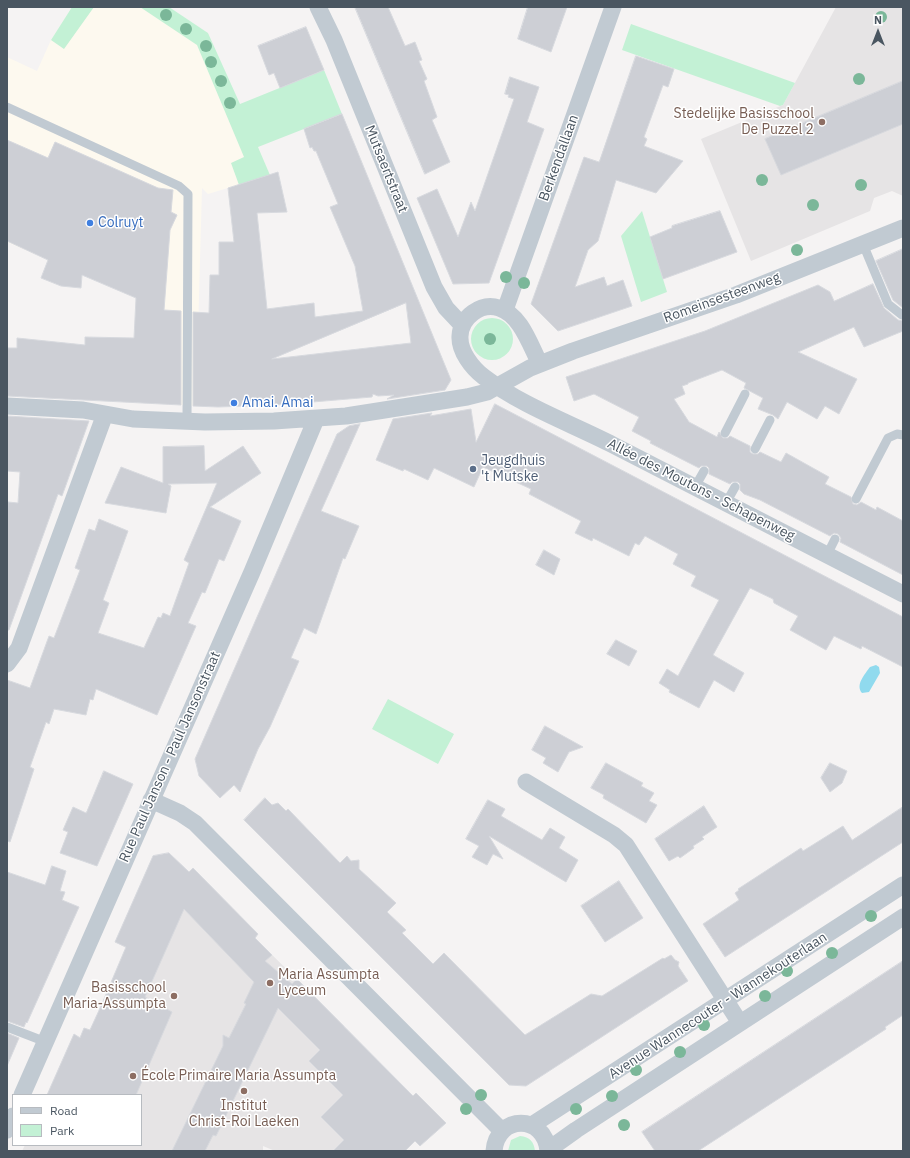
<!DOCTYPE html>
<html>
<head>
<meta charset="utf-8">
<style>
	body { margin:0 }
	#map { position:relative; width:910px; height:1158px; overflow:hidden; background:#f5f3f3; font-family:"IBM Plex Sans",sans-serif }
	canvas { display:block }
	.frame { position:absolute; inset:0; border:8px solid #4a5661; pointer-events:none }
	.legend { position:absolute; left:12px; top:1094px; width:130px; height:52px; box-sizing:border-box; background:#fff; border:1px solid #b7bbc0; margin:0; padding:5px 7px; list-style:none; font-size:12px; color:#4a5661 }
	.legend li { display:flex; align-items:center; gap:8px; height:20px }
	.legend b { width:20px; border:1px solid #b7bbc0 }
	.north { position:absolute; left:858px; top:12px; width:40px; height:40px; -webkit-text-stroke:3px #fff; paint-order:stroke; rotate:0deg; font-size:11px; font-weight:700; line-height:16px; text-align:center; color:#4a5661 }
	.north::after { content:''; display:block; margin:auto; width:14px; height:18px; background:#4a5661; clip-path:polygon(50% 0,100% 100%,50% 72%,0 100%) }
</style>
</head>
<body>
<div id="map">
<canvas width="910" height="1158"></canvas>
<div class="frame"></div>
<ul class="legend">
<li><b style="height:5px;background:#c1cad2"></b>Road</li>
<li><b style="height:11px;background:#c3f1d5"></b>Park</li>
</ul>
<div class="north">N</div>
</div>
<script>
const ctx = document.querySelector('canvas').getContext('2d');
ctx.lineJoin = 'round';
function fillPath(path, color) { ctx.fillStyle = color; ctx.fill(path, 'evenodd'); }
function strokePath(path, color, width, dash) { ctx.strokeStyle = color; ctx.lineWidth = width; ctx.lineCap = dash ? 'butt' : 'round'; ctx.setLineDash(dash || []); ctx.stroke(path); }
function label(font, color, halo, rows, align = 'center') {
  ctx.font = font + ' "IBM Plex Sans",sans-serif'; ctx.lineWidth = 3; ctx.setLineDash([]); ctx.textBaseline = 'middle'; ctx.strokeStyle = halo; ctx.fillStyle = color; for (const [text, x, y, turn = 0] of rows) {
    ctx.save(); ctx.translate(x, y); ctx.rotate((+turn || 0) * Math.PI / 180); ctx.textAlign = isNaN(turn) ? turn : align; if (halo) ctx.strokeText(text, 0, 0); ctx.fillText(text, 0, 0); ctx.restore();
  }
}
const commercial = new Path2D(`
	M 72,7 L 168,7 L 208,33 L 270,175 L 208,194 L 202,188 L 196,406 L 131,402 L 136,298 L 7,242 L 7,57 L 37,71 L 51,40 Z`);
const education = new Path2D(`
	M 836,7 L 903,7 L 903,196 L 892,191 L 874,198 L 870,211 L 751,261 L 701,139 L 783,105 Z
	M 169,853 L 189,872 L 193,868 L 258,934 L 255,938 L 344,1026 L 343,1095 L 321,1117 L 344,1140 L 333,1151 L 275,1151 L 263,1146 L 263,1151 L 22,1151 L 25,1145 L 141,1145 L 141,1095 L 47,1095 L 74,1034 L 80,1037 L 84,1028 L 90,1030 L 101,1006 L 126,948 L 115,942 L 153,856 Z`);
const green = new Path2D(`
	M 72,7 L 94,7 L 64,49 L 51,40 Z
	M 140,7 L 169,7 L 208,33 L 240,104 L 324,70 L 342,114 L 258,147 L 270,175 L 239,185 L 231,163 L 244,157 L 197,45 Z
	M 631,24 L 795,83 L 783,105 L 780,106 L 622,50 Z
	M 642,211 L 667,292 L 641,302 L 621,236 Z
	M471 339a21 21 0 1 1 42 0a21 21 0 1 1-42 0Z
	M 388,699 L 454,734 L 438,764 L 372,729 Z
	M 520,1136 C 530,1137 534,1142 535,1151 L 508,1151 L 511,1140 Z`);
const water = new Path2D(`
	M 876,665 L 879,667 L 880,673 L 869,692 L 862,693 C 855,685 865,674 870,667 Z`);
const building = new Path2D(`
	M 355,7 L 388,7 L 405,46 L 415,42 L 422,60 L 419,61 L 427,79 L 424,81 L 437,117 L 432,120 L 450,162 L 425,174 Z
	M 528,7 L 567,7 L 551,52 L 518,39 Z
	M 306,27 L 324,70 L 280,88 L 274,73 L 269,75 L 258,46 Z
	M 636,56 L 674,69 L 668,87 L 663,85 L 644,137 L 647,139 L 644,146 L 683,161 L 656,193 L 616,180 L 598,241 L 588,250 L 575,287 L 604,277 L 607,286 L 623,280 L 632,306 L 558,331 L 531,304 L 584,157 L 599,162 Z
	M 510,77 L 539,87 L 527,122 L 544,129 L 489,283 L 453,284 L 417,198 L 437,189 L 458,237 L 471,202 L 475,211 L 514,99 L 508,97 L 509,95 L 505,94 Z
	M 903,81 L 903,124 L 781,175 L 765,139 Z
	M 342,114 L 451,380 L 445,390 L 387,399 L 394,395 L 378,396 L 373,394 L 372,397 L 277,405 L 218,407 L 193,406 L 193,312 L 209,313 L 210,275 L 219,275 L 219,242 L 234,242 L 228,188 L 278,172 L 287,212 L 257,213 L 267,309 L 314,303 L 315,317 L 363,311 L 355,266 L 330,207 L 338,204 L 316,151 L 314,151 L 312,147 L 310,148 L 304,129 ZM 406,303 L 411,343 L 272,359 Z
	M 7,140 L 48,158 L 55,142 L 158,188 L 173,190 L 171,212 L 177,215 L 170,230 L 164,310 L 181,311 L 181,405 L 7,396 L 7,348 L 17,348 L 17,338 L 85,345 L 85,337 L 134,338 L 136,298 L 82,275 L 81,288 L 61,286 L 41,278 L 48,260 L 7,241 Z
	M 720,211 L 737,252 L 663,279 L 650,237 L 672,228 L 672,226 Z
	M 903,249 L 903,308 L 893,300 L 876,261 Z
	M 873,284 L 884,308 L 898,320 L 903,321 L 903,331 L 864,347 L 854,327 L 798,352 L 857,379 L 839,414 L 825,406 L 817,419 L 787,402 L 778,419 L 773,415 L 758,409 L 763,398 L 744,388 L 746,383 L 722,370 L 688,383 L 688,384 L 682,386 L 685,394 L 674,399 L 689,422 L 717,437 L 719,432 L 723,438 L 728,438 L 730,436 L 750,446 L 750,452 L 753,454 L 758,454 L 760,452 L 781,462 L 786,453 L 829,477 L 825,484 L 851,497 L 853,504 L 857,505 L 861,502 L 876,510 L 877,507 L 903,521 L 903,575 L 840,542 L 841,538 L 838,534 L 834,533 L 830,536 L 760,500 L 744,494 L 740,490 L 740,484 L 738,482 L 732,482 L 730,484 L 709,474 L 709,468 L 707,466 L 701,466 L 699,468 L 650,443 L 651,441 L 632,431 L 639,417 L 594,394 L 574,401 L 566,377 L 705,331 L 818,285 L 830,292 L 834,301 Z
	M 495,404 L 903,617 L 903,667 L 862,646 L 861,649 L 834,636 L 826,650 L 790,630 L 798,616 L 774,603 L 773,599 L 750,588 L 713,655 L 744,673 L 734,692 L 714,680 L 699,708 L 669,692 L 670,690 L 659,683 L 667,669 L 678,676 L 719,600 L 691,586 L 696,576 L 673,564 L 678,554 L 645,536 L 639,545 L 635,543 L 629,556 L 593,538 L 592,541 L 575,533 L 581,521 L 529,494 L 531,489 L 483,467 L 474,487 L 434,468 L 428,480 L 404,469 L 403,471 L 376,460 L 393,419 L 432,413 L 430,416 L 471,409 L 476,442 Z
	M 7,416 L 89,421 L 62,496 L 58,494 L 9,630 L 7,630 L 7,522 L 8,502 L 18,503 L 20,472 L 7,471 Z
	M 360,424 L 321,511 L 359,526 L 345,559 L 343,558 L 316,634 L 304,628 L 291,658 L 299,661 L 270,727 L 258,749 L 240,792 L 234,785 L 220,798 L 199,776 L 195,759 L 337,434 L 349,426 Z
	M 204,446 L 205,471 L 243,446 L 261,473 L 210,507 L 241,521 L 224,561 L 219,559 L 205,593 L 202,592 L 188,623 L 196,626 L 157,715 L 96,689 L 93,700 L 90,699 L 86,715 L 54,709 L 49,724 L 46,722 L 30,767 L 34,769 L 10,842 L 7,841 L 7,680 L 30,688 L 49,636 L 54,638 L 80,570 L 75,568 L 89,529 L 95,531 L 99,519 L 128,531 L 103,600 L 109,603 L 98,633 L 144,648 L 158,617 L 161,618 L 163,613 L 170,616 L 189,563 L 184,560 L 217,483 L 168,484 L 171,486 L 166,513 L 105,503 L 121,467 L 163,483 L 163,447 Z
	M 544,550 L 560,559 L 554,575 L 536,565 Z
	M 616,640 L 637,651 L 629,666 L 607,654 Z
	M 545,726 L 583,747 L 569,752 L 558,772 L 543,763 L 546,758 L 532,750 Z
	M 606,763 L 643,783 L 641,786 L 654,793 L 649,801 L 657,805 L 646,823 L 603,798 L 604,795 L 591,788 Z
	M 830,763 L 847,771 L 842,783 L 830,792 L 821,778 Z
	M 104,771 L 133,784 L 97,866 L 60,853 L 68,832 L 63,830 L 73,807 L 86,813 Z
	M 265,798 L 272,805 L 278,803 L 286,811 L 288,809 L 340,863 L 347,856 L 351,861 L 359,860 L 359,869 L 396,903 L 387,912 L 406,930 L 402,933 L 433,964 L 444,953 L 525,1035 L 591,994 L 602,996 L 663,958 L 664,959 L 671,955 L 675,960 L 679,962 L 678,966 L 688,981 L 526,1086 L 509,1085 L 244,820 Z
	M 488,800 L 505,809 L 501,816 L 542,840 L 550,828 L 565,837 L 559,848 L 578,860 L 566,882 L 489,836 L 503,859 L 493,854 L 487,865 L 472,857 L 479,846 L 466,839 Z
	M 704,806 L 717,827 L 702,837 L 704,839 L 693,846 L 694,848 L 680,858 L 678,856 L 669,861 L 655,839 Z
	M 903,807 L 903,842 L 725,957 L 703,924 L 739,900 L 735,893 L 739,890 L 738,889 L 801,848 L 803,851 L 843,826 L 852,840 Z
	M 169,853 L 189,872 L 193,868 L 258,934 L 255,938 L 272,955 L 265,961 L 292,984 L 297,979 L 413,1096 L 416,1093 L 446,1123 L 420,1146 L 415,1141 L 405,1151 L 333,1151 L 344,1140 L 321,1117 L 343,1095 L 309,1061 L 320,1050 L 278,1008 L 216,1136 L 213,1135 L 205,1151 L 172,1151 L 223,1046 L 223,1035 L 229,1038 L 246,1004 L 244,1003 L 254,982 L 184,909 L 145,997 L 172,1012 L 136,1095 L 47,1095 L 74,1034 L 80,1038 L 84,1028 L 90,1030 L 101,1006 L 126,947 L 115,942 L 153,856 Z
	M 52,866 L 66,871 L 60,891 L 65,892 L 62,900 L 79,907 L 27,1023 L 26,1022 L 24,1027 L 7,1021 L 7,872 L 45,885 Z
	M 619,881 L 643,918 L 605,942 L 581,906 Z
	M 903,961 L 903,1015 L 885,1027 L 886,1029 L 698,1151 L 655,1151 L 642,1132 Z
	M 7,1033 L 19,1038 L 7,1066 Z`);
const lane = new Path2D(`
	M 7,107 L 179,186 L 188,194 L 187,421
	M 863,244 L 888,304 L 902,315
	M 725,433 L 745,394
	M 755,449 L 770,420
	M 695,487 L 704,471
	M 856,499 L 888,438 L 897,434 L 903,435
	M 726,503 L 735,487
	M 827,555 L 835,539
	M 7,1027 L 46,1042`);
const street = new Path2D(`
	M 318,7 L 334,40 L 434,287 L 446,308 L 462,325
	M 505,310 L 613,7
	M 540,364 C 530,345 521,315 499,308 C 481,302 461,317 460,336 C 459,351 472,368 484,377 C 522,406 570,423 613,445 C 710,495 806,544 903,594
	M 7,406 L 83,410 L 133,419 L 205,422 L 274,421 L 346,416 L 467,397 L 487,392 L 530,368 L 573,351 L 736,295 L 903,228
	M 7,664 L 19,648 L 105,414
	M 526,782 L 614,835 L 626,845 L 740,1023
	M 151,800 L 180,813 L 195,823 L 502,1131
	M 22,1095 L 252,572 L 316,419
	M 532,1125 L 903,885
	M 7,1130 L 13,1116
	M 548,1150 L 576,1130 L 903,917
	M 494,1151 C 497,1114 545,1114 548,1151`);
const trees = [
	[166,15],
	[881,17],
	[186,29],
	[206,46],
	[211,62],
	[859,79],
	[221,81],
	[230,103],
	[762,180],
	[861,185],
	[813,205],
	[797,250],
	[506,277],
	[524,283],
	[490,339],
	[871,916],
	[832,953],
	[787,971],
	[765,996],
	[704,1025],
	[680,1052],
	[636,1070],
	[481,1095],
	[612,1096],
	[466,1109],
	[576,1109],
	[624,1125]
];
const markers = [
	[822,122,4,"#8d6e63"],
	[90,223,4,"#3f7fe0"],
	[234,403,4,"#3f7fe0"],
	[473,469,4,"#5c6f8a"],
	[270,983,4,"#8d6e63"],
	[174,996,4,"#8d6e63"],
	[133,1076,4,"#8d6e63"],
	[244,1091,4,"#8d6e63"]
];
const educationNames = [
	["Stedelijke Basisschool",814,114],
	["De Puzzel 2",814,130],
	["Maria Assumpta",278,975,"left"],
	["Lyceum",278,991,"left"],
	["Basisschool",166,988],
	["Maria-Assumpta",166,1004],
	["École Primaire Maria Assumpta",141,1076,"left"],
	["Institut",244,1106,"center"],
	["Christ-Roi Laeken",244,1122,"center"]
];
const streetNames = [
	["Berkendallaan",559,158,-70],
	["Mutsaertstraat",386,169,68],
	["Romeinsesteenweg",722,298,-20],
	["Allée des Moutons - Schapenweg",701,490,27],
	["Rue Paul Janson - Paul Jansonstraat",170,757,-66],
	["Avenue Wannecouter - Wannekouterlaan",718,1006,-33]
];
const shopNames = [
	["Colruyt",98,223],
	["Amai. Amai",242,403]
];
const serviceNames = [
	["Jeugdhuis",481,461],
	["'t Mutske",481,477]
];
fillPath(commercial, '#fdf9ef');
fillPath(education, '#e6e4e5');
fillPath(green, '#c3f1d5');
fillPath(water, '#90daee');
fillPath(building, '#cdcfd5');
strokePath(building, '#d7d9de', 1);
strokePath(lane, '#c1cad2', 9);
strokePath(street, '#c1cad2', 17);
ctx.fillStyle = '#7bb799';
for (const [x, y] of trees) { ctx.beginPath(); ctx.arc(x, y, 6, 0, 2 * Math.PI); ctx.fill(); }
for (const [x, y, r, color] of markers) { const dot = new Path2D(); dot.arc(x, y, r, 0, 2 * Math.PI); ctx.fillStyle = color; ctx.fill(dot); strokePath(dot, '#fff', 1.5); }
label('14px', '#785e54', '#fff', educationNames, 'right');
label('14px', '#4a5661', '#fff', streetNames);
label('14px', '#366cbe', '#fff', shopNames, 'left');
label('14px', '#4e5e75', '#fff', serviceNames, 'left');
</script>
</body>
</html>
